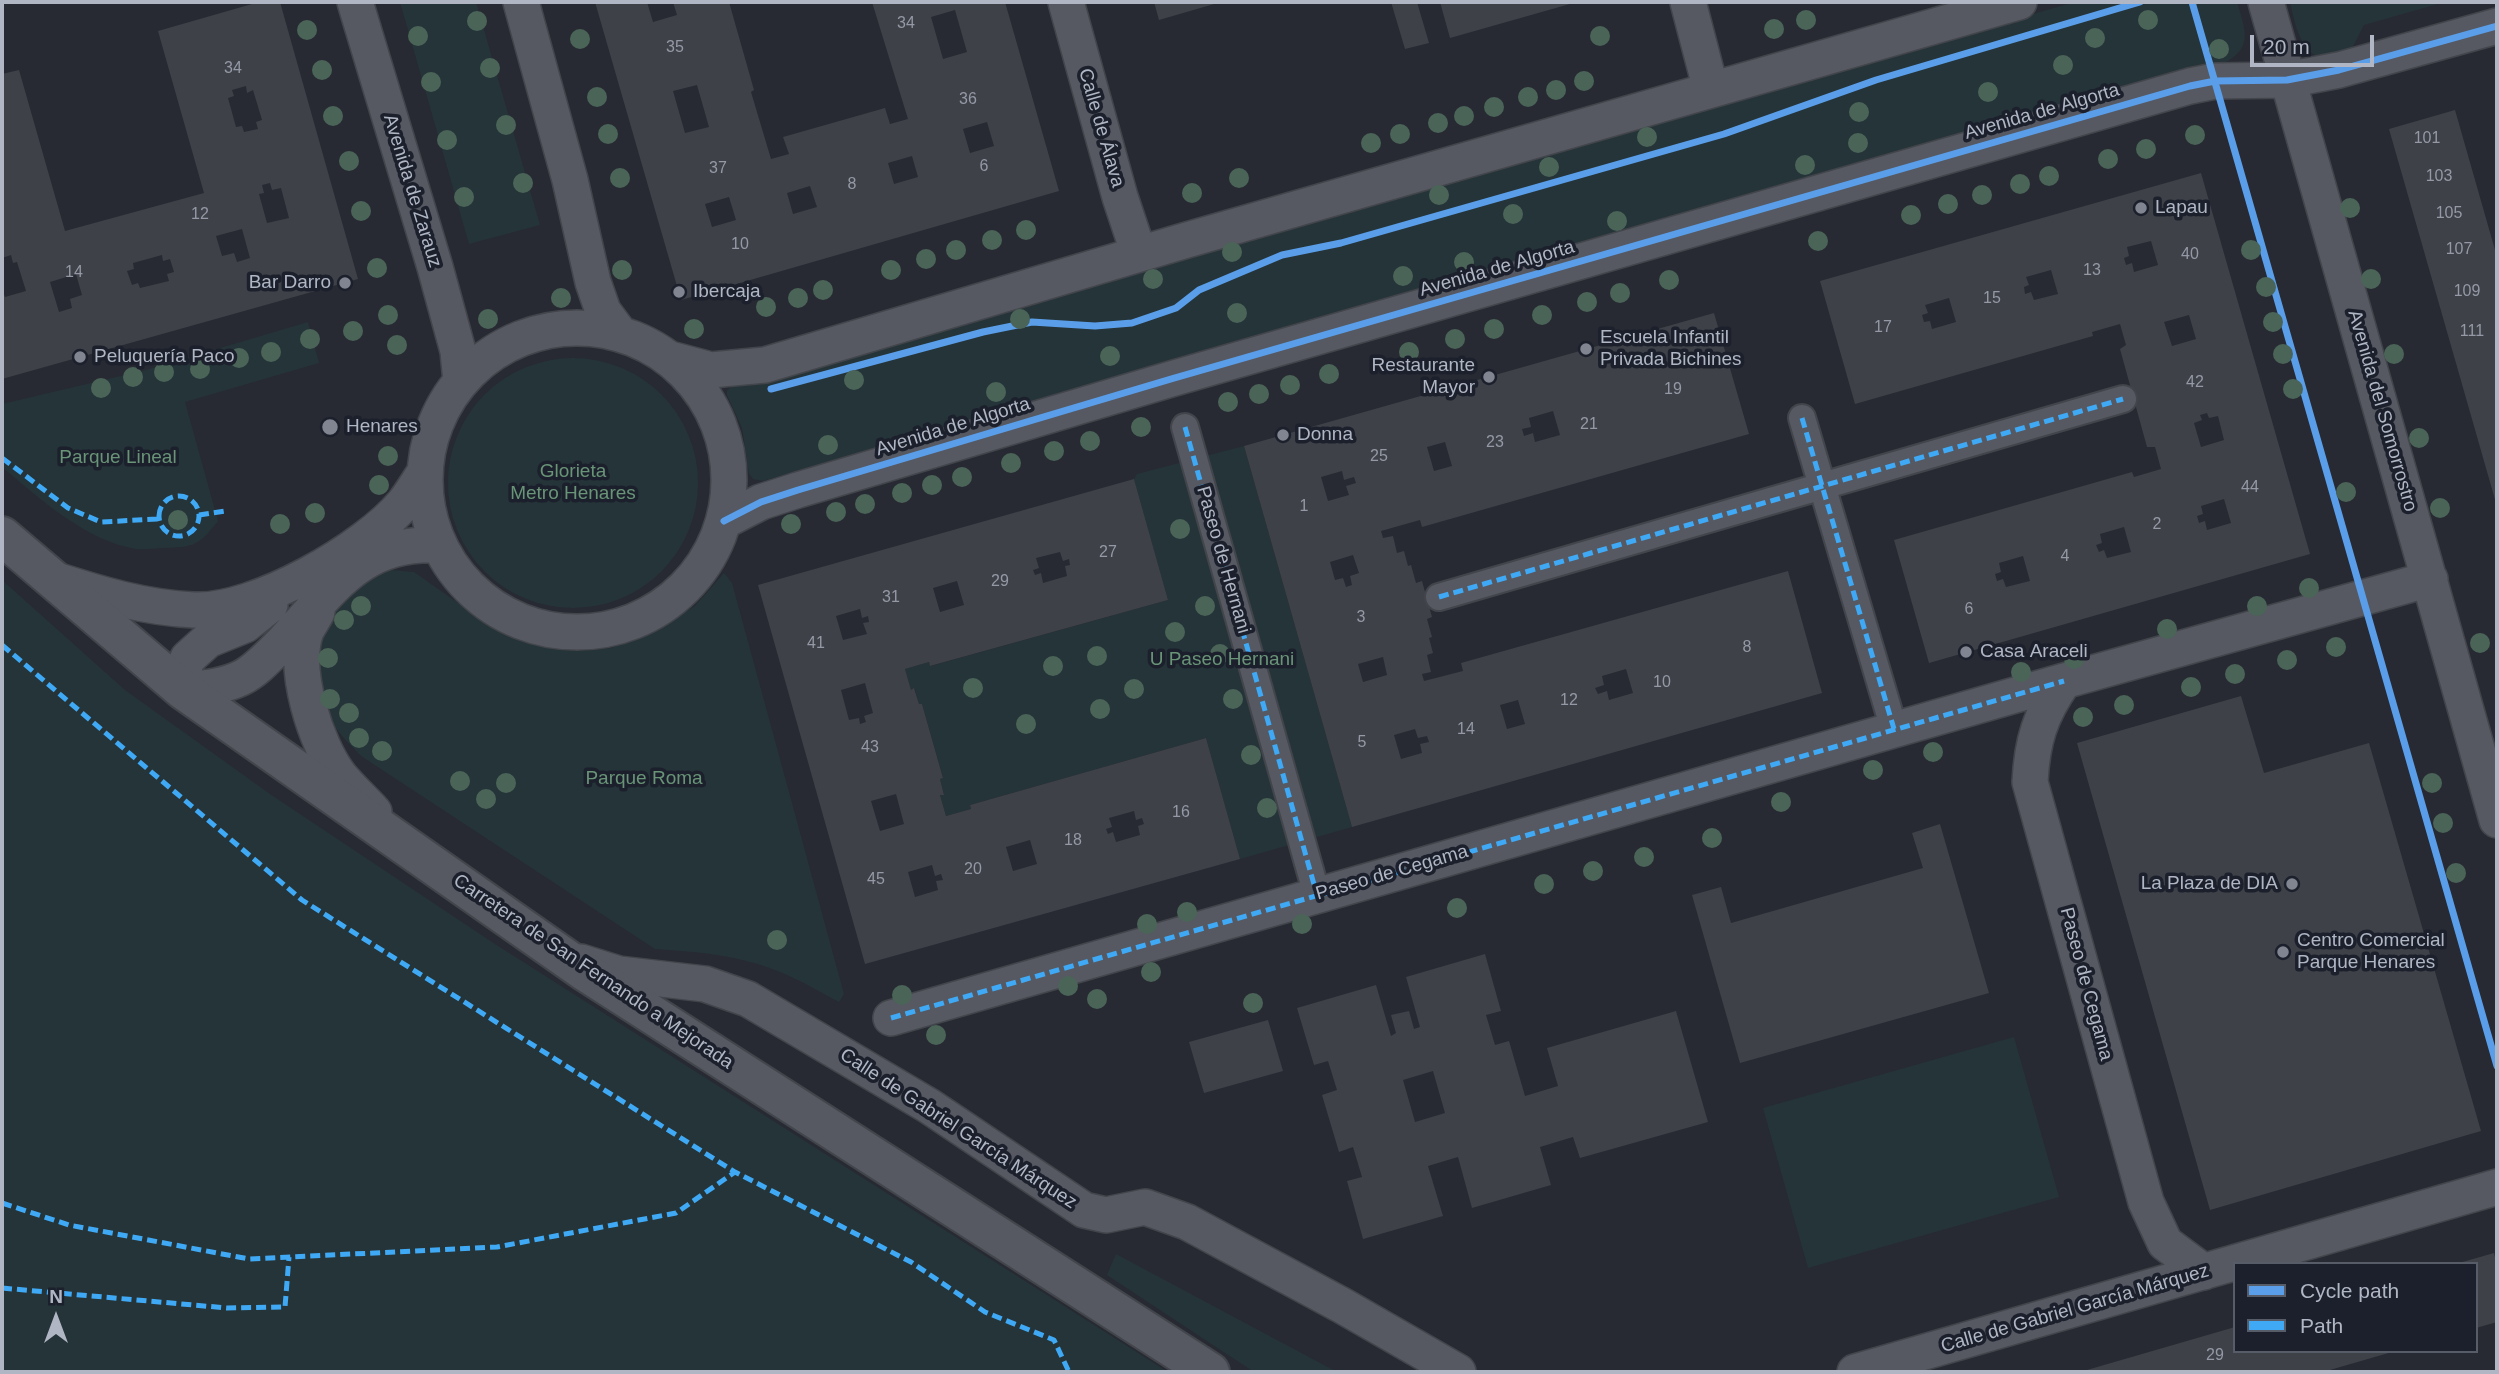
<!DOCTYPE html>
<html>
<head>
<meta charset="utf-8">
<style>
	body { margin:0 }
	#map { position:relative; width:2499px; height:1374px; overflow:hidden; background:#272a32; font-family:Arial,sans-serif }
	canvas { display:block }
	.frame { position:absolute; inset:0; border:4px solid #b0b6c4; pointer-events:none }
	.legend { position:absolute; left:2233px; top:1262px; width:245px; height:91px; box-sizing:border-box; background:#1b202c; border:2px solid #575c69; margin:0; padding:9px 12px; list-style:none; font-size:21px; color:#b0b6c4 }
	.legend li { display:flex; align-items:center; gap:14px; height:35px }
	.legend b { width:35px; border:2px solid #575c69 }
	.north { position:absolute; left:21px; top:1283px; width:70px; height:70px; -webkit-text-stroke:5px #1b202c; paint-order:stroke; rotate:0deg; font-size:19px; font-weight:700; line-height:28px; text-align:center; color:#b0b6c4 }
	.north::after { content:''; display:block; margin:auto; width:24px; height:32px; background:#b0b6c4; clip-path:polygon(50% 0,100% 100%,50% 72%,0 100%) }
	.scale { position:absolute; left:2250px; top:35px; width:124px; height:32px; box-sizing:border-box; border:4px solid #b0b6c4; border-top:0; padding-left:9px; font-size:21px; line-height:24px; white-space:nowrap; color:#b0b6c4; -webkit-text-stroke:5px #1b202c; paint-order:stroke }
</style>
</head>
<body>
<div id="map">
<canvas width="2499" height="1374"></canvas>
<div class="frame"></div>
<ul class="legend">
<li><b style="height:9px;background:#5a9eea"></b>Cycle path</li>
<li><b style="height:9px;background:#3fa9f5"></b>Path</li>
</ul>
<div class="north">N</div>
<div class="scale">20 m</div>
</div>
<script>
const ctx = document.querySelector('canvas').getContext('2d');
ctx.lineJoin = 'round';
function fillPath(path, color) { ctx.fillStyle = color; ctx.fill(path, 'evenodd'); }
function strokePath(path, color, width, dash) { ctx.strokeStyle = color; ctx.lineWidth = width; ctx.lineCap = dash ? 'butt' : 'round'; ctx.setLineDash(dash || []); ctx.stroke(path); }
function label(font, color, halo, rows, align = 'center') {
  ctx.font = font + ' Arial,sans-serif'; ctx.lineWidth = 7; ctx.setLineDash([]); ctx.textBaseline = 'middle'; ctx.strokeStyle = halo; ctx.fillStyle = color; for (const [text, x, y, turn = 0] of rows) {
    ctx.save(); ctx.translate(x, y); ctx.rotate((+turn || 0) * Math.PI / 180); ctx.textAlign = isNaN(turn) ? turn : align; if (halo) ctx.strokeText(text, 0, 0); ctx.fillText(text, 0, 0); ctx.restore();
  }
}
const green = new Path2D(`
	M 400,2 L 476,2 L 540,225 L 469,244 Z
	M 2075,2 L 2237,2 C 2245,29 2254,48 2224,63 L 763,481 L 753,479 L 749,473 L 742,428 L 727,395 L 727,391 L 733,385 Z
	M 2290,2 L 2445,2 L 2364,25 L 2348,56 C 2339,57 2327,59 2319,57 C 2299,50 2294,19 2290,2 Z
	M 308,322 L 319,363 L 185,402 L 218,521 C 198,546 195,547 163,548 C 155,548 144,550 136,549 C 86,541 39,498 2,467 L 2,404 L 146,370 Z
	M448 483a125 125 0 1 1 250 0a125 125 0 1 1-250 0Z
	M 1244,446 L 1352,827 L 1240,859 L 1206,738 L 970,805 L 971,809 L 946,816 L 940,795 L 944,794 L 940,779 L 943,777 L 922,704 L 919,704 L 915,689 L 911,690 L 905,669 L 929,662 L 931,666 L 1168,600 L 1134,479 L 1137,474 Z
	M 391,570 L 414,572 L 495,629 L 548,647 L 578,651 L 611,648 L 656,630 L 695,606 L 724,573 L 732,583 L 844,994 L 839,1002 C 820,992 800,980 780,972 C 739,955 698,952 655,949 L 361,756 C 352,746 339,735 333,723 C 310,677 307,636 346,599 C 362,584 370,577 391,570 Z
	M 2,580 L 125,690 L 270,794 L 495,944 L 1168,1372 L 2,1372 Z
	M 2014,1037 L 2059,1197 L 1808,1268 L 1763,1108 Z
	M 1116,1254 L 1337,1372 L 1254,1372 L 1107,1275 Z`);
const building = new Path2D(`
	M 259,2 L 280,2 L 358,279 L 2,379 L 2,290 L 5,297 L 26,291 L 17,262 L 13,263 L 11,255 L 2,258 L 2,74 L 19,70 L 65,231 L 204,193 L 158,31 ZM 246,86 L 247,93 L 253,90 L 262,120 L 256,122 L 258,129 L 244,132 L 242,126 L 236,127 L 228,98 L 234,96 L 232,90 ZM 270,183 L 272,190 L 281,188 L 289,218 L 267,223 L 259,194 L 264,193 L 262,185 ZM 242,229 L 250,258 L 237,262 L 234,253 L 222,256 L 216,236 ZM 162,255 L 163,261 L 170,259 L 174,272 L 167,274 L 169,281 L 140,288 L 138,283 L 132,285 L 127,271 L 134,269 L 133,263 ZM 76,274 L 82,295 L 70,299 L 72,308 L 59,312 L 50,282 Z
	M 595,2 L 647,2 L 653,22 L 677,15 L 673,2 L 729,2 L 754,90 L 751,92 L 771,159 L 789,154 L 783,137 L 885,108 L 890,124 L 908,119 L 872,2 L 1005,2 L 1059,191 L 681,300 ZM 955,10 L 967,52 L 943,59 L 931,17 ZM 697,85 L 709,127 L 685,133 L 673,91 ZM 987,122 L 994,146 L 970,153 L 963,129 ZM 912,156 L 918,177 L 894,184 L 888,163 ZM 810,186 L 817,207 L 793,214 L 787,193 ZM 729,197 L 736,220 L 712,227 L 705,204 Z
	M 1154,2 L 1221,2 L 1159,20 Z
	M 1391,2 L 1417,2 L 1429,43 L 1405,49 Z
	M 1440,2 L 1577,2 L 1450,38 Z
	M 2455,110 L 2497,257 L 2496,503 L 2389,129 Z
	M 2201,173 L 2310,554 L 1929,663 L 1894,540 L 2132,472 L 2134,477 L 2161,469 L 2155,447 L 2147,447 L 2120,349 L 2126,345 L 2120,324 L 2092,332 L 2093,336 L 1855,404 L 1820,281 ZM 2151,241 L 2158,265 L 2134,272 L 2132,263 L 2126,265 L 2124,258 L 2129,256 L 2127,247 ZM 2051,270 L 2058,294 L 2034,300 L 2031,292 L 2025,294 L 2024,287 L 2029,285 L 2026,277 ZM 1949,298 L 1956,322 L 1932,329 L 1930,321 L 1924,322 L 1922,315 L 1928,313 L 1925,305 ZM 2189,315 L 2196,339 L 2172,346 L 2164,322 ZM 2207,413 L 2209,418 L 2218,416 L 2224,440 L 2201,447 L 2194,423 L 2202,420 L 2200,415 ZM 2224,499 L 2231,523 L 2207,530 L 2205,521 L 2199,523 L 2197,516 L 2203,514 L 2201,506 ZM 2124,527 L 2131,552 L 2107,558 L 2104,550 L 2099,552 L 2096,545 L 2102,543 L 2100,534 ZM 2023,556 L 2030,581 L 2006,587 L 2003,579 L 1997,581 L 1995,574 L 2001,572 L 1999,563 Z
	M 1714,313 L 1749,434 L 1422,527 L 1420,520 L 1381,531 L 1383,538 L 1393,536 L 1397,553 L 1404,551 L 1408,566 L 1411,565 L 1416,583 L 1422,581 L 1432,617 L 1427,619 L 1432,637 L 1429,638 L 1433,653 L 1427,655 L 1431,672 L 1422,674 L 1424,681 L 1463,671 L 1461,663 L 1788,571 L 1822,693 L 1352,827 L 1244,446 ZM 1553,411 L 1560,435 L 1535,442 L 1533,433 L 1524,436 L 1522,429 L 1531,427 L 1529,418 ZM 1445,442 L 1452,466 L 1434,471 L 1427,447 ZM 1342,471 L 1344,480 L 1354,477 L 1356,483 L 1346,486 L 1349,495 L 1328,501 L 1321,477 ZM 1353,555 L 1359,573 L 1350,576 L 1352,585 L 1346,587 L 1343,578 L 1335,580 L 1330,562 ZM 1383,657 L 1387,675 L 1363,682 L 1358,664 ZM 1626,669 L 1633,693 L 1609,700 L 1607,691 L 1598,694 L 1595,688 L 1604,685 L 1602,676 ZM 1518,700 L 1525,724 L 1507,729 L 1500,705 ZM 1415,729 L 1418,738 L 1427,736 L 1429,742 L 1420,744 L 1422,753 L 1401,759 L 1394,735 Z
	M 1134,479 L 1168,600 L 930,666 L 929,662 L 905,669 L 911,690 L 914,688 L 919,704 L 922,704 L 943,778 L 940,779 L 944,795 L 940,795 L 946,816 L 971,809 L 970,805 L 1206,738 L 1240,859 L 865,964 L 758,585 ZM 1060,552 L 1063,561 L 1069,559 L 1070,565 L 1065,566 L 1067,576 L 1043,583 L 1041,573 L 1035,575 L 1033,570 L 1039,568 L 1036,558 ZM 957,581 L 964,605 L 940,612 L 933,588 ZM 860,609 L 862,618 L 868,616 L 869,622 L 863,623 L 867,634 L 843,640 L 836,616 ZM 865,683 L 873,713 L 864,716 L 866,722 L 860,724 L 859,718 L 849,720 L 841,690 ZM 896,794 L 904,824 L 880,831 L 871,801 ZM 1134,811 L 1136,820 L 1142,818 L 1144,824 L 1138,826 L 1140,835 L 1116,842 L 1113,832 L 1108,834 L 1106,829 L 1112,827 L 1109,818 ZM 1030,840 L 1037,864 L 1013,871 L 1006,847 ZM 932,865 L 935,876 L 941,874 L 943,880 L 936,881 L 938,890 L 915,897 L 908,872 Z
	M 2241,696 L 2264,773 L 2369,743 L 2481,1131 L 2210,1210 L 2077,743 Z
	M 1940,824 L 1989,993 L 1740,1063 L 1692,895 L 1721,887 L 1731,923 L 1923,868 L 1912,833 Z
	M 1485,954 L 1501,1011 L 1486,1015 L 1495,1045 L 1509,1041 L 1525,1096 L 1558,1086 L 1547,1048 L 1676,1011 L 1708,1122 L 1580,1158 L 1573,1137 L 1540,1147 L 1551,1185 L 1472,1208 L 1458,1157 L 1428,1166 L 1443,1216 L 1363,1239 L 1347,1181 L 1362,1177 L 1353,1147 L 1339,1152 L 1322,1095 L 1337,1090 L 1328,1061 L 1314,1065 L 1297,1008 L 1376,985 L 1391,1036 L 1396,1033 L 1391,1015 L 1409,1011 L 1414,1029 L 1420,1027 L 1406,977 ZM 1433,1071 L 1445,1113 L 1415,1122 L 1403,1080 Z
	M 1268,1020 L 1283,1071 L 1204,1093 L 1189,1042 Z
	M 2494,1253 L 2497,1266 L 2497,1322 L 2476,1328 L 2476,1264 L 2459,1263 Z
	M 2235,1327 L 2235,1351 L 2392,1352 L 2323,1372 L 2080,1372 Z`);
const pedestrian = new Path2D(`
	M 1802,418 L 1894,729
	M 1185,427 L 1317,895
	M 1439,597 L 2123,399`);
const minor = new Path2D(`
	M 355,2 L 435,267 L 458,351 L 461,382
	M 521,2 L 570,180 L 593,282 L 603,311 L 620,334
	M 1066,2 L 1120,197 L 1139,254
	M 1688,2 L 1711,90
	M 2266,2 L 2497,820
	M425 480a152 152 0 1 1 304 0a152 152 0 1 1-304 0Z
	M 670,359 L 711,370 L 765,365 L 1187,240 L 2019,2
	M 724,521 L 761,502 L 798,490 L 1171,379 L 2190,86 L 2215,81 L 2287,80 L 2339,70 L 2497,26
	M 53,579 C 99,594 145,608 194,610 C 255,613 366,549 404,503 C 412,493 418,482 425,472
	M 317,612 C 314,618 309,625 306,631 C 292,670 316,745 340,776 C 351,789 363,800 374,812
	M 177,684 L 188,658 L 208,640 L 245,625 L 270,605
	M 183,690 C 203,688 222,687 241,678 C 256,671 270,655 282,643 C 332,591 359,541 439,545
	M 581,962 L 619,974 L 705,984 L 748,999 L 929,1106 L 1084,1210 L 1106,1215 L 1145,1207 L 1187,1222 L 1343,1306 L 1458,1372
	M 891,1018 L 2064,681
	M 2204,1272 L 2165,1243 L 2146,1202 L 2030,782 C 2032,741 2040,715 2064,681 L 2430,579
	M 1855,1372 L 2497,1187`);
const tertiary = new Path2D(`
	M 2,536 L 183,690 L 584,971 L 1210,1372`);
const quiet = new Path2D(`
	M 1802,418 L 1894,729
	M 1185,427 L 1317,895
	M 2,458 L 68,508 L 101,522 L 158,519
	M159 516a20 20 0 1 1 40 0a20 20 0 1 1-40 0Z
	M 199,515 L 225,511
	M 1439,597 L 2123,399
	M 2,645 L 302,900 L 735,1172 L 911,1262 L 985,1312 L 1054,1340 L 1069,1372
	M 891,1018 L 2064,681
	M 2,1203 L 69,1225 L 249,1259 L 497,1247 L 676,1213 L 735,1172
	M 2,1288 L 227,1308 L 285,1307 L 289,1257`);
const cycleway = new Path2D(`
	M 2192,2 L 2497,1066
	M 771,389 L 983,332 L 1032,322 L 1095,326 L 1132,323 L 1176,308 L 1199,290 L 1282,255 L 1341,243 L 1724,134 L 1876,80 L 2140,2
	M 724,521 L 761,502 L 798,490 L 1171,379 L 2190,86 L 2215,81 L 2287,80 L 2339,70 L 2497,26`);
const trees = [
	[1806,20],
	[2148,20],
	[477,21],
	[1774,29],
	[307,30],
	[418,36],
	[1600,36],
	[2095,38],
	[580,39],
	[2219,49],
	[2063,65],
	[490,68],
	[322,70],
	[1584,81],
	[431,82],
	[1556,90],
	[1988,92],
	[597,97],
	[1528,97],
	[1494,107],
	[1859,112],
	[333,116],
	[1464,116],
	[1438,123],
	[506,125],
	[608,134],
	[1400,134],
	[2195,135],
	[1647,137],
	[447,140],
	[1371,143],
	[1858,143],
	[2146,149],
	[2108,159],
	[349,161],
	[1805,165],
	[1549,167],
	[2049,176],
	[620,178],
	[1239,178],
	[523,183],
	[2020,184],
	[1192,193],
	[1439,195],
	[1982,195],
	[464,197],
	[1948,204],
	[2350,208],
	[361,211],
	[1513,214],
	[1911,215],
	[1617,221],
	[1026,230],
	[992,240],
	[1818,241],
	[956,250],
	[2251,250],
	[1232,252],
	[926,259],
	[1464,262],
	[377,268],
	[622,270],
	[891,270],
	[1403,276],
	[1153,279],
	[2371,279],
	[1669,280],
	[2266,287],
	[823,290],
	[1620,293],
	[561,298],
	[798,298],
	[1587,302],
	[766,307],
	[1237,313],
	[388,315],
	[1542,315],
	[488,319],
	[1020,319],
	[2273,322],
	[694,329],
	[1494,329],
	[353,331],
	[310,339],
	[1455,339],
	[397,345],
	[271,352],
	[1409,352],
	[2283,354],
	[2394,354],
	[1110,356],
	[239,358],
	[200,369],
	[164,372],
	[1329,374],
	[133,377],
	[854,380],
	[1290,385],
	[101,388],
	[2293,389],
	[996,392],
	[1259,394],
	[1228,402],
	[1141,427],
	[2419,438],
	[1090,441],
	[828,445],
	[1054,451],
	[388,456],
	[1011,463],
	[962,477],
	[379,485],
	[932,485],
	[2346,492],
	[902,493],
	[865,504],
	[2440,508],
	[836,512],
	[315,513],
	[178,520],
	[280,524],
	[791,524],
	[1180,529],
	[2309,588],
	[361,606],
	[1205,606],
	[2257,606],
	[344,620],
	[2167,629],
	[1175,632],
	[2480,643],
	[2336,647],
	[1220,654],
	[1097,656],
	[328,658],
	[2074,659],
	[2287,660],
	[1053,666],
	[2021,672],
	[2235,674],
	[2191,687],
	[973,688],
	[1134,689],
	[330,699],
	[1233,699],
	[2124,705],
	[1100,709],
	[349,713],
	[2083,717],
	[1026,724],
	[359,738],
	[382,751],
	[1933,752],
	[1251,755],
	[1873,770],
	[460,781],
	[506,783],
	[2432,783],
	[486,799],
	[1781,802],
	[1267,808],
	[2443,823],
	[1712,838],
	[1644,857],
	[1593,871],
	[2456,873],
	[1544,884],
	[1457,908],
	[1187,912],
	[1147,924],
	[1302,924],
	[777,940],
	[1151,972],
	[1068,986],
	[902,995],
	[1097,999],
	[1253,1003],
	[936,1035]
];
const markers = [
	[2141,208,7,"#808591"],
	[345,283,7,"#808591"],
	[679,292,7,"#808591"],
	[1586,349,7,"#808591"],
	[80,357,7,"#808591"],
	[1489,377,7,"#808591"],
	[330,427,9,"#808591"],
	[1283,435,7,"#808591"],
	[1966,652,7,"#808591"],
	[2292,884,7,"#808591"],
	[2283,952,7,"#808591"]
];
const numberNames = [
	["34",906,24],
	["35",675,48],
	["34",233,69],
	["36",968,100],
	["101",2427,139],
	["6",984,167],
	["37",718,169],
	["103",2439,177],
	["8",852,185],
	["105",2449,214],
	["12",200,215],
	["10",740,245],
	["107",2459,250],
	["40",2190,255],
	["13",2092,271],
	["14",74,273],
	["109",2467,292],
	["15",1992,299],
	["17",1883,328],
	["111",2472,332],
	["42",2195,383],
	["19",1673,390],
	["21",1589,425],
	["23",1495,443],
	["25",1379,457],
	["44",2250,488],
	["1",1304,507],
	["2",2157,525],
	["27",1108,553],
	["4",2065,557],
	["29",1000,582],
	["31",891,598],
	["6",1969,610],
	["3",1361,618],
	["41",816,644],
	["8",1747,648],
	["10",1662,683],
	["12",1569,701],
	["14",1466,730],
	["5",1362,743],
	["43",870,748],
	["16",1181,813],
	["18",1073,841],
	["20",973,870],
	["45",876,880],
	["29",2215,1356]
];
const streetNames = [
	["Avenida de Algorta",2042,112,-16],
	["Calle de Álava",1101,128,74],
	["Avenida de Zarauz",412,191,73],
	["Avenida de Algorta",1497,269,-16],
	["Avenida del Somorrostro",2382,411,74],
	["Avenida de Algorta",953,427,-17],
	["Paseo de Hernani",1223,560,74],
	["Paseo de Cegama",1392,873,-16],
	["Carretera de San Fernando a Mejorada",593,972,34],
	["Paseo de Cegama",2086,984,75],
	["Calle de Gabriel García Márquez",958,1129,33],
	["Calle de Gabriel García Márquez",2075,1309,-16]
];
const poiNames = [
	["Lapau",2155,208],
	["Bar Darro",331,283,"right"],
	["Ibercaja",693,292],
	["Escuela Infantil",1600,338],
	["Privada Bichines",1600,360],
	["Peluquería Paco",94,357],
	["Restaurante",1475,366,"right"],
	["Mayor",1475,388,"right"],
	["Henares",346,427],
	["Donna",1297,435],
	["Casa Araceli",1980,652],
	["La Plaza de DIA",2278,884,"right"],
	["Centro Comercial",2297,941],
	["Parque Henares",2297,963]
];
const parkNames = [
	["Parque Lineal",118,458],
	["Glorieta",573,472],
	["Metro Henares",573,494],
	["U Paseo Hernani",1222,660],
	["Parque Roma",644,779]
];
fillPath(green, '#253438');
fillPath(building, '#3e4148');
strokePath(pedestrian, '#42454b', 30);
strokePath(minor, '#42454b', 38);
strokePath(tertiary, '#42454b', 42);
strokePath(pedestrian, '#565961', 26);
strokePath(minor, '#565961', 35);
strokePath(tertiary, '#565961', 38);
strokePath(quiet, '#3fa9f5', 5, [10, 5]);
strokePath(cycleway, '#5a9eea', 7);
ctx.fillStyle = '#4b6458';
for (const [x, y] of trees) { ctx.beginPath(); ctx.arc(x, y, 10, 0, 2 * Math.PI); ctx.fill(); }
for (const [x, y, r, color] of markers) { const dot = new Path2D(); dot.arc(x, y, r, 0, 2 * Math.PI); ctx.fillStyle = color; ctx.fill(dot); strokePath(dot, '#1b202c', 2.5); }
label('16px', '#9499a5', null, numberNames);
label('19px', '#b0b6c4', '#1b202c', streetNames);
label('19px', '#b0b6c4', '#1b202c', poiNames, 'left');
label('19px', '#699477', '#1b202c', parkNames);
</script>
</body>
</html>
